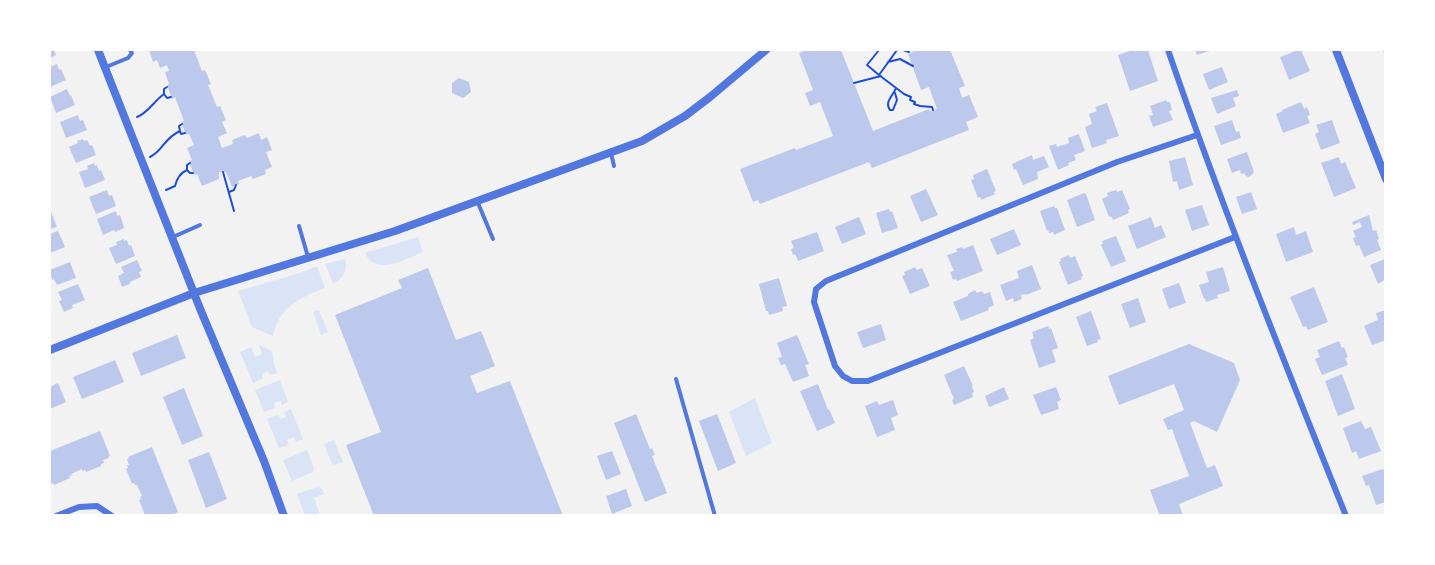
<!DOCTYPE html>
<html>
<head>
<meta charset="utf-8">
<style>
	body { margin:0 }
	#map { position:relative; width:1435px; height:565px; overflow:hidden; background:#f2f2f2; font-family:"Sofia Sans Condensed",sans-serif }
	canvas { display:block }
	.frame { position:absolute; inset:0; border:51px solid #fff; pointer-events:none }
</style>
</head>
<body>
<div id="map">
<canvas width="1435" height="565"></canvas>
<div class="frame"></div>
</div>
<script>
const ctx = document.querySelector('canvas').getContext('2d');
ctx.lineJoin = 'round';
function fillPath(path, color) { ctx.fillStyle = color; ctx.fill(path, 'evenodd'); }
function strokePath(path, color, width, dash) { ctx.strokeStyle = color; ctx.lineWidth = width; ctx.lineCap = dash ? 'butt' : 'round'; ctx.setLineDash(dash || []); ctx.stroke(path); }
const green = new Path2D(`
	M 418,237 L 423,252 C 406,259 376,277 365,253 Z
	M 345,259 C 348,270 343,279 333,284 L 325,264 Z
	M 317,266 L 325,288 C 299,298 279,307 273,336 L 252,327 L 238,291 L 300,273 Z
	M 319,310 L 328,332 L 321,335 L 313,312 Z
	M 259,345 L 272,351 L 274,365 L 277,373 L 270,375 L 268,371 L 262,374 L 263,378 L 253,383 L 240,352 L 251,347 L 255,357 L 262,354 Z
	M 280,380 L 288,402 L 282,405 L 280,401 L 274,403 L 275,408 L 264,412 L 255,390 Z
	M 755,398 L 772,443 L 746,456 L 729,412 Z
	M 291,409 L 303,439 L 296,442 L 294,437 L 287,440 L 289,445 L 279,448 L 267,419 L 278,415 L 280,419 L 286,417 L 284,412 Z
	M 334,440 L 343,462 L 334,465 L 332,464 L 324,444 Z
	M 307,450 L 314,468 L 313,472 L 292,481 L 283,460 Z
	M 318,487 L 322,489 L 324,494 L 314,498 L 320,515 L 305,515 L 297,494 Z`);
const building = new Path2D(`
	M 50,50 L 54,50 L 56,55 L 50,58 Z
	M 149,50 L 194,50 L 202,71 L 205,70 L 211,84 L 208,85 L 217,107 L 220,106 L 226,120 L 222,122 L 227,133 L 218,137 L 222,148 L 233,144 L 232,140 L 245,135 L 247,138 L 259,133 L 261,140 L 267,137 L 272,150 L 266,152 L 272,167 L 265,170 L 266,174 L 253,179 L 251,176 L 238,181 L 239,184 L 232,187 L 226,172 L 219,172 L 219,179 L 202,186 L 197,174 L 194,175 L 189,161 L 192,160 L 187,148 L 194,145 L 189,134 L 186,135 L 181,122 L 184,121 L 175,97 L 172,99 L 167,85 L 169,84 L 165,72 L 169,71 L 167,65 L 160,68 L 157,60 L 153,62 Z
	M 807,50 L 841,50 L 873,131 L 929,109 L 930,111 L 937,109 L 929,87 L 921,90 L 908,54 L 915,51 L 915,50 L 950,50 L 965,86 L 959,88 L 962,98 L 969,95 L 978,117 L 966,122 L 969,130 L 872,168 L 869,162 L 760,204 L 758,200 L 753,202 L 740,169 L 795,148 L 796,150 L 833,136 L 820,102 L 810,106 L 805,93 L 813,90 L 799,53 Z
	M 1133,50 L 1148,50 L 1158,81 L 1130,91 L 1118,55 Z
	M 1195,50 L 1213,50 L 1197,55 Z
	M 1298,50 L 1301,50 L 1310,71 L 1289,80 L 1280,57 Z
	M 57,64 L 59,70 L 61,69 L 66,80 L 50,87 L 50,67 Z
	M 1222,67 L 1228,82 L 1209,90 L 1203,74 Z
	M 459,78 L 469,82 L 471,92 L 463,98 L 452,93 L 452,83 Z
	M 67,89 L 70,96 L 71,95 L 75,105 L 56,113 L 50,97 Z
	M 1237,90 L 1239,96 L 1233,98 L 1236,106 L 1217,114 L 1211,98 Z
	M 1166,100 L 1167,102 L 1170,102 L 1172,110 L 1169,111 L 1173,120 L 1153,127 L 1149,116 L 1153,115 L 1150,106 Z
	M 1301,102 L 1304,109 L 1307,107 L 1310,115 L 1307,116 L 1310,123 L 1283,133 L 1276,114 L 1283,111 L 1282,110 Z
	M 1107,103 L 1119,136 L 1106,140 L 1107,143 L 1092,148 L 1085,127 L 1092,124 L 1089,114 L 1097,111 L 1095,107 Z
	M 78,115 L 80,121 L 83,120 L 87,130 L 66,138 L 60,122 Z
	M 1232,120 L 1236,132 L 1239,131 L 1241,138 L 1221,145 L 1214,126 Z
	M 1332,120 L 1340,143 L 1321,150 L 1315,134 L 1319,132 L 1316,125 Z
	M 1079,134 L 1085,151 L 1074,155 L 1076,160 L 1068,163 L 1069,165 L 1058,170 L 1049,146 L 1056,144 L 1057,147 L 1069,143 L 1068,138 Z
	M 83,139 L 84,141 L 87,140 L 90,146 L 92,145 L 96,155 L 76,163 L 69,147 L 78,143 L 77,141 Z
	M 1247,152 L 1254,172 L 1252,175 L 1248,177 L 1245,175 L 1244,173 L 1241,174 L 1240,170 L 1232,173 L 1227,159 Z
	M 1032,155 L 1033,160 L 1044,156 L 1049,167 L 1037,172 L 1038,179 L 1023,185 L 1016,169 L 1014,170 L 1012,164 Z
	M 1185,157 L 1193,185 L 1179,190 L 1177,181 L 1173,182 L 1169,161 Z
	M 1339,157 L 1341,164 L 1345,162 L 1356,188 L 1334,197 L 1321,163 Z
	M 94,163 L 95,166 L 97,165 L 99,171 L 101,170 L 105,180 L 85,188 L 79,172 L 88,169 L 87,166 Z
	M 987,169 L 996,191 L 994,192 L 995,194 L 981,200 L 980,197 L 978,198 L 971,180 L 974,179 L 973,175 Z
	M 926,189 L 938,215 L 921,222 L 910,196 Z
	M 107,190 L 109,196 L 112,195 L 116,206 L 96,214 L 89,197 Z
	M 1116,190 L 1117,192 L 1122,190 L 1130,209 L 1128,210 L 1129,213 L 1113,220 L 1111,216 L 1109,217 L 1102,199 L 1108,196 L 1107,193 Z
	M 1251,192 L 1257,209 L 1242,214 L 1236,197 Z
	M 1084,193 L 1086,194 L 1095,220 L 1077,227 L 1067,200 Z
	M 1202,205 L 1209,225 L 1192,231 L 1185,210 Z
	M 1054,206 L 1055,208 L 1057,208 L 1065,230 L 1054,235 L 1053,232 L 1049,233 L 1048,230 L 1047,231 L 1040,211 Z
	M 50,209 L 57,227 L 50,229 Z
	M 889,209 L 890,212 L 892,211 L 898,228 L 882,233 L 876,213 Z
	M 116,211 L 117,216 L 120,215 L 124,227 L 124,228 L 115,232 L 114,230 L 103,235 L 97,219 Z
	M 1369,215 L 1373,231 L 1376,230 L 1379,239 L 1377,240 L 1381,250 L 1364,257 L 1359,245 L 1356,246 L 1353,238 L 1356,237 L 1353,231 L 1362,227 L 1360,222 L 1353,225 L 1352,222 Z
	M 859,217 L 866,234 L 842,244 L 835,227 Z
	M 1151,217 L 1155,228 L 1161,225 L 1166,237 L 1137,249 L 1128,226 Z
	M 1294,227 L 1296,235 L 1306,231 L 1313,252 L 1286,262 L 1276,234 Z
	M 1014,229 L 1021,245 L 997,255 L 990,239 Z
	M 58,231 L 65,247 L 50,253 L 50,234 Z
	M 817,232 L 824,251 L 798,261 L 795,254 L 793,255 L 791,249 L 794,248 L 791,241 Z
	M 1116,236 L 1126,261 L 1111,267 L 1101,245 L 1103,244 L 1102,241 Z
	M 124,239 L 124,241 L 127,240 L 129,246 L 131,245 L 135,256 L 116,264 L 109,248 L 117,245 L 116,242 Z
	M 973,245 L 983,271 L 957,281 L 956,279 L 953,280 L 950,272 L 954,271 L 947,255 L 957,252 L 956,249 L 962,247 L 963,249 Z
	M 1069,255 L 1070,258 L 1075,256 L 1083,276 L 1081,277 L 1082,279 L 1068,285 L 1059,262 L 1061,261 L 1060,259 Z
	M 1385,259 L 1386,279 L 1378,284 L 1370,265 Z
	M 137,260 L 142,271 L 139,272 L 141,277 L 130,282 L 130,284 L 122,287 L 118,276 L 124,273 L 121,267 Z
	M 70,262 L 76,278 L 57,285 L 54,279 L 52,280 L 50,270 Z
	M 1032,265 L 1041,289 L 1026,295 L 1025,294 L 1021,295 L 1022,299 L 1014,302 L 1013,298 L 1006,301 L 1000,285 L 1019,278 L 1017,271 Z
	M 915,267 L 917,270 L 922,268 L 930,286 L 910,294 L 902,276 L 905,275 L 904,272 Z
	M 1223,267 L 1230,291 L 1217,295 L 1218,298 L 1206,302 L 1205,298 L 1204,299 L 1199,285 L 1209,282 L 1206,272 Z
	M 428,268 L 456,340 L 481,331 L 495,366 L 470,376 L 477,393 L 510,381 L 563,516 L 374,516 L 346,445 L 381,432 L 335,315 L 402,288 L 398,280 Z
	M 779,278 L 787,306 L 782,307 L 783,311 L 769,315 L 768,311 L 766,311 L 759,284 Z
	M 1179,283 L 1186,303 L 1169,309 L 1162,289 Z
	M 78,284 L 85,300 L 72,305 L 73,308 L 64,312 L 59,301 L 62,300 L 58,292 Z
	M 1314,287 L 1328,322 L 1308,330 L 1306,326 L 1303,327 L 1290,297 Z
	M 975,290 L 977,293 L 982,291 L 984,294 L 990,292 L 994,305 L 988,308 L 989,310 L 961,321 L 953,302 L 968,296 L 968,294 Z
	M 1138,298 L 1146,322 L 1130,328 L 1121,304 Z
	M 1386,310 L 1386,340 L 1372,345 L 1364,326 L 1378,320 L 1376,313 Z
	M 1091,311 L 1101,339 L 1097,340 L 1098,342 L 1087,346 L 1076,317 Z
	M 881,324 L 886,340 L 863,348 L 857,332 Z
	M 1048,326 L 1049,329 L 1051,328 L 1058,348 L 1052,350 L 1056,362 L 1039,368 L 1030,340 L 1034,338 L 1032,332 Z
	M 177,335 L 186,358 L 141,376 L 132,353 Z
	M 797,335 L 809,364 L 805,365 L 809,376 L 793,382 L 785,364 L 781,365 L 778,358 L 782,357 L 777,343 Z
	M 1339,341 L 1342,348 L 1344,347 L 1348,357 L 1345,358 L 1348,365 L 1322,375 L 1315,359 L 1320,357 L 1317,350 Z
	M 1189,344 L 1234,363 L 1240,380 L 1217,432 L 1194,421 L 1190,423 L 1207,468 L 1215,465 L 1223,486 L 1179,504 L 1183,516 L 1160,516 L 1150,490 L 1189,476 L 1172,429 L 1168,430 L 1163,419 L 1184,410 L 1174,384 L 1119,405 L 1108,376 Z
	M 115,360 L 124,382 L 82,399 L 73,377 Z
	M 964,366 L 973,386 L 972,386 L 974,392 L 972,393 L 973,397 L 954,405 L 952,400 L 954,399 L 944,375 Z
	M 1342,374 L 1355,409 L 1338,416 L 1325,381 Z
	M 58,383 L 66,402 L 50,409 L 50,387 Z
	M 818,384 L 828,410 L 829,409 L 835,423 L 817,431 L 800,391 Z
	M 1004,387 L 1009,399 L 989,407 L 985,396 Z
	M 1056,387 L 1061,400 L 1057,402 L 1059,409 L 1041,415 L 1033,395 Z
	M 184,388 L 203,436 L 182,445 L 163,397 Z
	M 893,400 L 898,415 L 891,418 L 895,430 L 877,437 L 865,406 L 877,401 L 879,405 Z
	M 636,414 L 650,449 L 652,448 L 655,455 L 652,456 L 667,493 L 645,502 L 614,423 Z
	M 717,414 L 736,463 L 718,471 L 699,421 Z
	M 1361,421 L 1365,429 L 1371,427 L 1381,451 L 1359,459 L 1356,451 L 1352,453 L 1343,428 Z
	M 100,431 L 110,456 L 108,457 L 109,458 L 103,460 L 104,463 L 101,464 L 101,466 L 86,472 L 85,470 L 82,471 L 82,469 L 71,474 L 73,475 L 69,476 L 70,478 L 54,485 L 54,483 L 51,484 L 50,482 L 50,451 Z
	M 152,447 L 178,512 L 170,516 L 145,515 L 139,500 L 141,499 L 140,497 L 142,496 L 137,485 L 135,485 L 134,483 L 132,484 L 126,469 L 128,468 L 127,465 L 129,465 L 127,459 L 129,458 L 128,457 Z
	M 612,451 L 621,474 L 606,480 L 597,456 Z
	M 209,452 L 227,499 L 206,508 L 188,460 Z
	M 1383,469 L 1386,474 L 1386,502 L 1376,505 L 1369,485 L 1366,486 L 1362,476 Z
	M 626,489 L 632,506 L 612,514 L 606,496 Z`);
const path = new Path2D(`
	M 879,50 L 867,65 L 879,75 L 897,50
	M 903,50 L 909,52
	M 888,62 L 900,59 L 913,66
	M 879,75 L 904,94 L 911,97 L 910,100 L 915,102 L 914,104 L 920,106 L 932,107 L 933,110
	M 854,83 L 881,76
	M 895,93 L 897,100 L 893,110 L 890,110 C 884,102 893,96 896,88
	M 164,94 L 164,89 L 167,87
	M 137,117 C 148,113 154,101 164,94 L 167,98 L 171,97
	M 180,131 L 179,126 L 182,124
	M 150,157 C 163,151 164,138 180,131 L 181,134 L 185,133
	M 187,170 L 187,165 L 190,163
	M 223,172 L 234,211
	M 166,190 L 175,186 C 177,178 180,173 187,170 L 190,173 L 193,173
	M 229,192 L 234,190 L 236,185`);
const service = new Path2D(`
	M 106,67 L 128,58 L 132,53 L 130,50
	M 611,153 L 614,166
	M 478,203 L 493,239
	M 299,226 L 308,257
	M 173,237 L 200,225
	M 676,379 L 715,516`);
const minor = new Path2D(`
	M 1168,50 C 1222,207 1284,361 1346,516
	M 1197,135 L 1117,162 L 826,281 L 816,289 L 814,302 L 835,366 L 843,376 L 852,381 L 868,381 L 1235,237
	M 56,516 L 79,507 L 97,506 L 112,516`);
const tertiary = new Path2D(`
	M 98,50 L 201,311 L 264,461 L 284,516
	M 1336,50 L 1386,179
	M 50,350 L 194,293 L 395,231 L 642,141 L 685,116 L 710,97 L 766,50`);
const rail = new Path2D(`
	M 1385,50 L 1386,50`);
fillPath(green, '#dbe4f7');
fillPath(building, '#bdc9ec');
strokePath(path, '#1d4ed8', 2);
strokePath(service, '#5277de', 4);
strokePath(minor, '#5277de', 6);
strokePath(tertiary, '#5277de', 8);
strokePath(rail, '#7290e2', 4);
</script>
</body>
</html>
